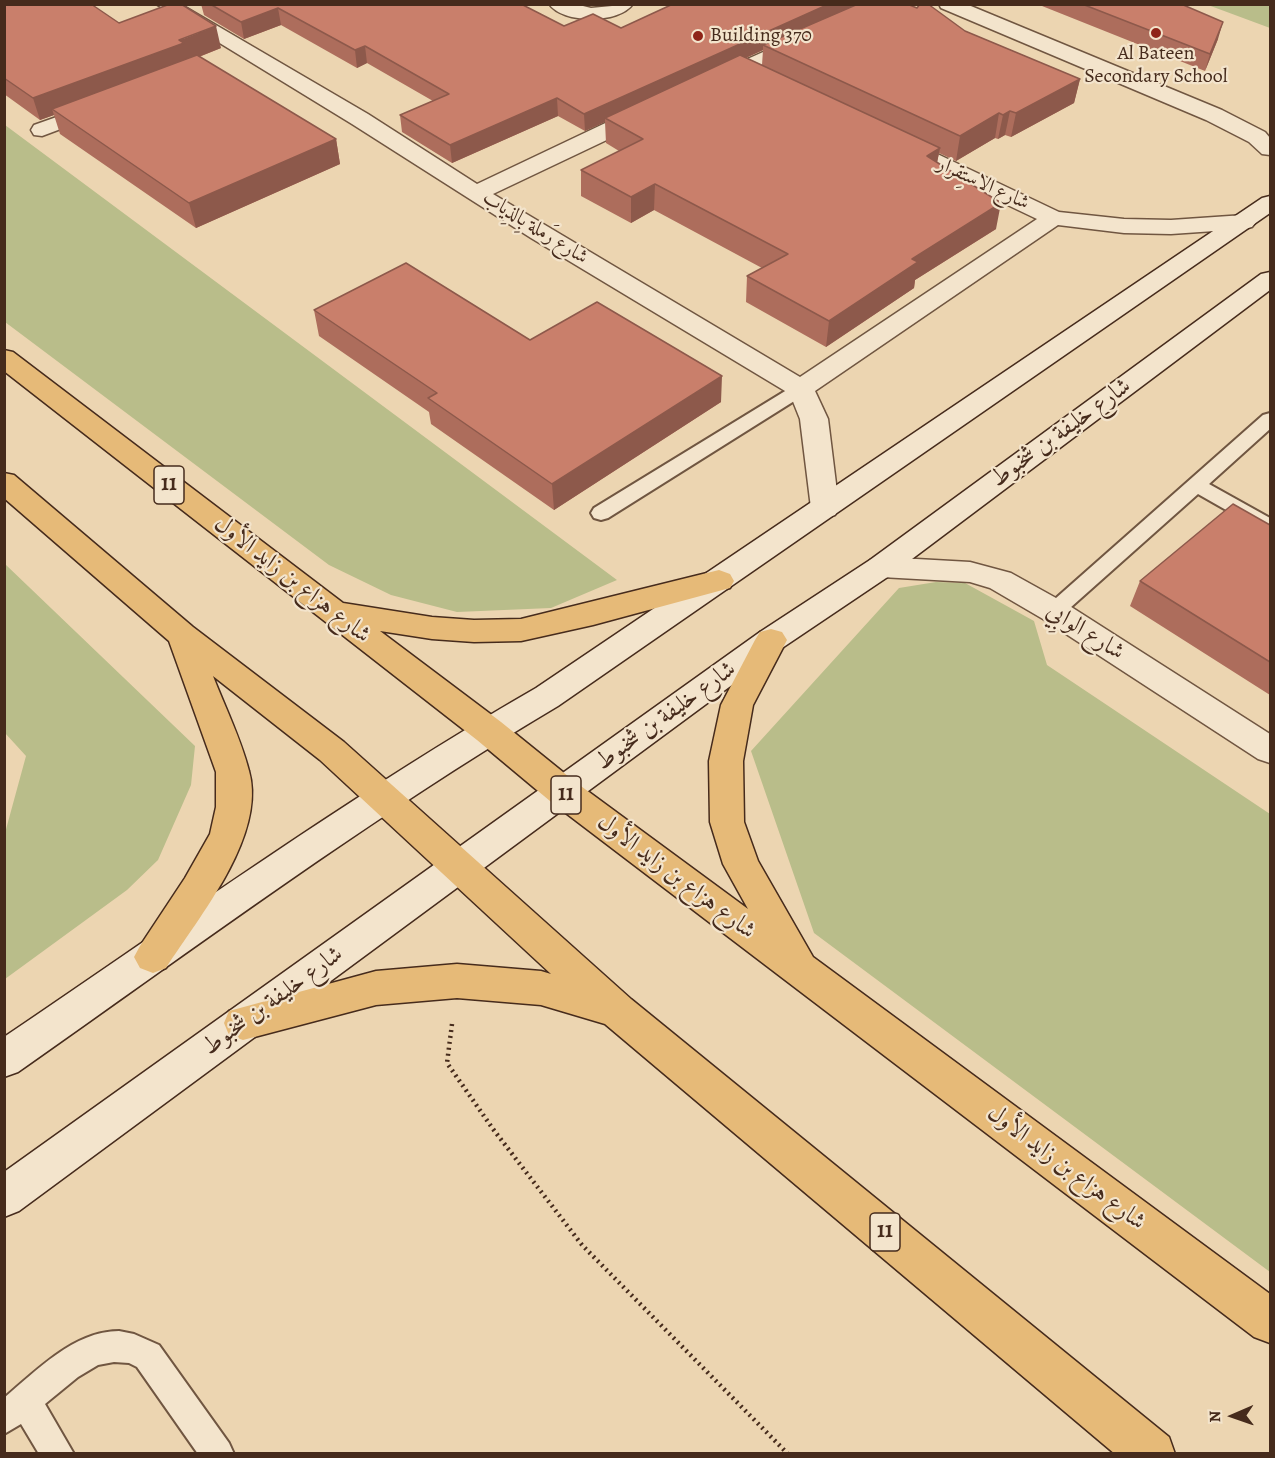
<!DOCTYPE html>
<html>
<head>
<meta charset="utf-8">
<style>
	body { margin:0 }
	#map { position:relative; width:1275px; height:1458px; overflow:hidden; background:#ecd5b1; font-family:Alegreya,serif }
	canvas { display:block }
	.frame { position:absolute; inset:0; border:6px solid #462b1c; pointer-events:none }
	.north { position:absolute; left:1203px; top:1386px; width:60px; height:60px; -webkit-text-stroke:4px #f3e4cc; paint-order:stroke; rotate:268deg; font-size:16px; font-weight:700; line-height:24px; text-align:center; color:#462b1c }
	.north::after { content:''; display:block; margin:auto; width:21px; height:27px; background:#462b1c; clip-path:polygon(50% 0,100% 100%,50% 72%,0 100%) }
</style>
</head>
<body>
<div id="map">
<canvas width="1275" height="1458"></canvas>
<div class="frame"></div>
<div class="north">N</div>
</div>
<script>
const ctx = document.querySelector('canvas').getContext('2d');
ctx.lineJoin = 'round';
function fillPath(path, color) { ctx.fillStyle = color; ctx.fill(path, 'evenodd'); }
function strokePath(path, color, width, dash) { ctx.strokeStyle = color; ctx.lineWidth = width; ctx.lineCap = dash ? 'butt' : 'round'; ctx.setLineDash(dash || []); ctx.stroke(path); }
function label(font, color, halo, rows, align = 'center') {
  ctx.font = font + ' Alegreya,Amiri,serif'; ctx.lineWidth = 4.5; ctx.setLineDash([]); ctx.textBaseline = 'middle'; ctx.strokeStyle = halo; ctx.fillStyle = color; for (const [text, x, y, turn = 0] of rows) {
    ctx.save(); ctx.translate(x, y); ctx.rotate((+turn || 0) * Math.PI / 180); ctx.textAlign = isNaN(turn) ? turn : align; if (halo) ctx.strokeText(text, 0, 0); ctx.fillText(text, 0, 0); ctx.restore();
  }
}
const green = new Path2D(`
	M 1208,5 L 1270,5 L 1270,28 Z
	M 4,125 L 5,125 L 617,580 L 551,608 L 457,612 L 391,595 L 329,565 L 5,322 Z
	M 5,564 L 195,746 L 191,785 L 158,860 L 127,890 L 5,979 L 5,833 L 26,756 L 5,733 Z
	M 936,582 L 965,583 L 1034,621 L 1047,665 L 1270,814 L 1270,1272 L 814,933 L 751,751 L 899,588 Z`);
const path = new Path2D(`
	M 452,1024 L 447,1063 L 493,1129 L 582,1245 L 788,1454`);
const lane = new Path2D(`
	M 801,383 L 807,385 L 810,389 L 807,393 L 608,518 L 601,520 L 594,518 L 591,513 L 594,508 L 795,385 Z
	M 1270,413 L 1270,429 L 1209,484 L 1270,518 L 1270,533 L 1263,531 L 1198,494 L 1061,616 L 1054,618 L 1047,616 L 1044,611 L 1047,606 L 1263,415 Z
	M 119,1331 L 134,1334 L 159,1345 L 229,1443 L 234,1454 L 198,1454 L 137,1367 L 129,1363 L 114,1362 L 98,1365 L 78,1377 L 45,1404 L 74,1454 L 39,1454 L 21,1424 L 4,1434 L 4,1398 C 36,1371 74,1331 119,1331 Z`);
const street = new Path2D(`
	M 156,4 L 180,4 L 368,114 L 477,184 L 637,108 L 645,107 L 653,108 L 656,113 L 653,118 L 493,194 L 800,377 L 1037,219 L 892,150 L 889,145 L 892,140 L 900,138 L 908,140 L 1059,212 L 1124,219 L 1171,220 L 1244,215 L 1252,217 L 1256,222 L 1252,227 L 1244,229 L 1171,234 L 1124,233 L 1058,225 L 815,391 L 828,419 L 839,508 L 835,515 L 825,518 L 815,515 L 811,508 L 800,419 L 790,394 L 531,238 L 352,124 Z
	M 549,4 L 575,4 L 591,8 L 633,4 C 619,24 563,24 549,4 Z
	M 871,4 L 897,4 L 895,8 L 721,85 L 714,87 L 707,85 L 704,81 L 707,77 Z
	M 939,4 L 966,4 L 1222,110 L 1265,132 L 1270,138 L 1270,155 L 1262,154 L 1249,142 L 1206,120 L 941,8 Z
	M 99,102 L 106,104 L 110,108 L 106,112 L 42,136 L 34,135 L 31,130 L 34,125 Z
	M 881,557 L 970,562 L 1011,573 L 1065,603 L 1270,734 L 1270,763 L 1258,759 L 1043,619 L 990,588 L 970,582 L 881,577 L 870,574 L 866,567 L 870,560 Z`);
const secondary = new Path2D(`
	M 1270,196 L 1270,213 L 558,706 C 371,817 196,947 18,1072 L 4,1077 L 4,1037 C 180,918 352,794 536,688 L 1262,198 Z
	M 1270,272 L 1270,290 L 892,574 L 782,648 L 19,1211 L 4,1217 L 4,1172 L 760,632 L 870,560 L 1261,274 Z`);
const primary = new Path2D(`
	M 4,350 L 13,352 L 343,603 L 432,617 L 474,620 L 521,619 L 719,570 L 730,574 L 734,581 L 730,588 L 593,625 L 521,641 L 474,642 L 432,639 L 380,631 L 501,722 L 574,781 L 748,909 L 723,864 L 710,822 L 709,761 L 721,705 L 755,640 L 760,632 L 771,629 L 782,632 L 787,640 L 753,705 L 743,761 L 744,822 L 758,861 L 813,957 L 1270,1294 L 1270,1343 L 1254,1337 L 550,801 L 477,740 L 4,371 Z
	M 4,473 L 14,475 L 193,627 L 344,742 L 631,999 L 1169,1437 L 1175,1454 L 1115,1454 L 605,1024 L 541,1005 L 457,998 L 376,1005 L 243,1040 L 229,1035 L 224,1023 L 229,1011 L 376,971 L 457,964 L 541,971 L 551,974 L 320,760 L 213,676 C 225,707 241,739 249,771 C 267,835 199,917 166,968 L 153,973 L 140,968 L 134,957 L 140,946 L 185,878 L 210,834 L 216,807 L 216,772 L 169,641 L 4,498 Z`);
const wall = new Path2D(`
	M 4,4 L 119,23 L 221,48 L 199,57 L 336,139 L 340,164 L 196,228 L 60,134 L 54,115 L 40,120 L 4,94 Z
	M 201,4 L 521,4 L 564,26 L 621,28 L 673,4 L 857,4 L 965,31 L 1080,79 L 1074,103 L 1011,137 L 1005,135 L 998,139 L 995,138 L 956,161 L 939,153 L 937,162 L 996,229 L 915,280 L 914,288 L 826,347 L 746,302 L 747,276 L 762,268 L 654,210 L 631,223 L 581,196 L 581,170 L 619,151 L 606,143 L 605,122 L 585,131 L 558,116 L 452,163 L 402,132 L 400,115 L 433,101 L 367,63 L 357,68 L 281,25 L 244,39 L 204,15 ZM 763,50 L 762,65 L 746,58 Z
	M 1037,4 L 1181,4 L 1218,39 L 1205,71 Z
	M 314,310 L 530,340 L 721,402 L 554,510 L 431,424 L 429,412 L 319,336 Z
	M 1270,525 L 1270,695 L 1130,606 L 1140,581 Z`);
const shadedWall = new Path2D(`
	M 829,4 L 857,4 L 856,8 L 763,45 L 763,50 L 609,120 L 605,118 L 605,122 L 585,131 L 584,114 Z
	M 278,8 L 281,25 L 244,39 L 241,22 Z
	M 1223,22 L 1218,39 L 1205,71 L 1210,54 Z
	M 216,26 L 221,48 L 188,61 L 52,109 L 54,115 L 40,120 L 33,98 Z
	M 365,46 L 367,63 L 357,68 L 355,50 Z
	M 1080,79 L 1074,103 L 1011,137 L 1016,113 Z
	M 557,98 L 558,116 L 452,163 L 450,145 Z
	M 1010,111 L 1005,135 L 998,139 L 1003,115 Z
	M 999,113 L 995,138 L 956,161 L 960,136 Z
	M 336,139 L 340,164 L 196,228 L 189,203 Z
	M 940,148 L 935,173 L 927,156 Z
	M 655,184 L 654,210 L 631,223 L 631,197 Z
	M 1001,203 L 996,229 L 915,280 L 914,288 L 826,347 L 829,321 L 912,259 Z
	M 722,376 L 721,402 L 554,510 L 552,484 Z`);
const building = new Path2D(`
	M 4,4 L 91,4 L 119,23 L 170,4 L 181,4 L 216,26 L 179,40 L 184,43 L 33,98 L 4,78 Z
	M 210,4 L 521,4 L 564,26 L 593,14 L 621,28 L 673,4 L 829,4 L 584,114 L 557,98 L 450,145 L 400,115 L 449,94 L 365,46 L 355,50 L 278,8 L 241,22 Z
	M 858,4 L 907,4 L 917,8 L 920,4 L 928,4 L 965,31 L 1080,79 L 1016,113 L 1010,111 L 1003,115 L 999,113 L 960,136 L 763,45 Z
	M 1082,4 L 1181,4 L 1223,22 L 1210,54 Z
	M 197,55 L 336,139 L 189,203 L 52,109 Z
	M 740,55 L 940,148 L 927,156 L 1001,203 L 912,259 L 918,262 L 829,321 L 747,276 L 788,254 L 655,184 L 631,197 L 581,170 L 643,139 L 605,118 Z
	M 406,263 L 530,340 L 597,302 L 722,376 L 552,484 L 428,398 L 437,393 L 314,310 Z
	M 1233,504 L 1270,525 L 1270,662 L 1140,581 Z`);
const markers = [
	[1156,33,6,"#8f2418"],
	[698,36,6,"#8f2418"]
];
const farPoinames = [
	["Building 370",710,36],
	["Al Bateen",1156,54,"center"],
	["Secondary School",1156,77,"center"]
];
const farStreetnames = [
	["شارع الاستِقرار",983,184,25],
	["شارع رَملة بِالذِياب",535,228,32]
];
const shields = [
	[169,485,30],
	[566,795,30],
	[885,1232,30]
];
const shieldNames = [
	["11",169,485],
	["11",566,795],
	["11",885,1232]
];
const streetNames = [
	["شارع خليفة بن شخبوط",1061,433,-36],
	["شارع هزاع بن زايد الأول",292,580,38],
	["شارع الوابِي",1085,632,32],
	["شارع خليفة بن شخبوط",666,716,-36],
	["شارع هزاع بن زايد الأول",676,877,37],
	["شارع خليفة بن شخبوط",273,1001,-36],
	["شارع هزاع بن زايد الأول",1066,1168,37]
];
fillPath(green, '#b9bd8a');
strokePath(lane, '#705641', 4);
strokePath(street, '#705641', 3);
strokePath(secondary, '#462b1c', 3);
strokePath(primary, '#462b1c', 3);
strokePath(path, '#462b1c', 4.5, [2, 4]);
fillPath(lane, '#f3e4cc');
fillPath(street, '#f3e4cc');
fillPath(secondary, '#f3e4cc');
fillPath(primary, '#e6ba78');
fillPath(wall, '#ad6d5c');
fillPath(shadedWall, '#8d594b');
fillPath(building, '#c97f6b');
strokePath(building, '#8d594b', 1.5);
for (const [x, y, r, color] of markers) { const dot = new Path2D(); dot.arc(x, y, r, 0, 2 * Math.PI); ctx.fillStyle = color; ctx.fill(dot); strokePath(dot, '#f3e4cc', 2); }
label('20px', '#462b1c', '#f3e4cc', farPoinames, 'left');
label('20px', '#462b1c', '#f3e4cc', farStreetnames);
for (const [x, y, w] of shields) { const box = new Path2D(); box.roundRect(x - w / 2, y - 19, w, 38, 4.5); ctx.fillStyle = '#f3e4cc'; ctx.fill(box); strokePath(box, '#462b1c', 1.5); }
label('bold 22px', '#462b1c', null, shieldNames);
label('24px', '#462b1c', '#f3e4cc', streetNames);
</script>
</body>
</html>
